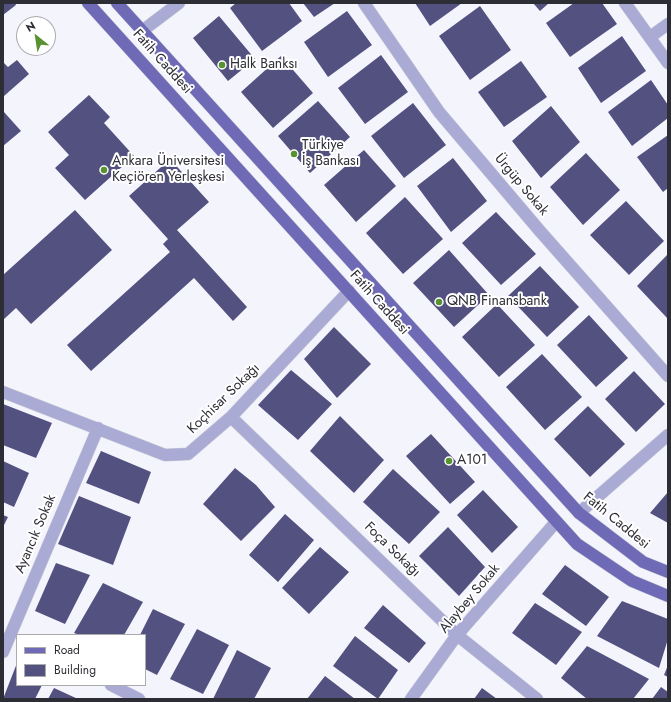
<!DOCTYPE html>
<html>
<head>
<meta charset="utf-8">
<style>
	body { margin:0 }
	#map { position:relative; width:671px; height:702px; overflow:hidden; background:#f4f4fd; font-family:Jost,sans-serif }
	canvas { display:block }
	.frame { position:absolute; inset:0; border:4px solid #2d2d35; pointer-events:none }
	.legend { position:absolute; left:16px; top:634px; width:130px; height:52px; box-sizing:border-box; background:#fff; border:1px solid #ababae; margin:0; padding:5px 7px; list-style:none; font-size:12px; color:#2d2d35 }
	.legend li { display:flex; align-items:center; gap:8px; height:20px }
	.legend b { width:20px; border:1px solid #ababae }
	.north { position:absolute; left:16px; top:16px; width:40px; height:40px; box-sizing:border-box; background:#fff; border:1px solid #ababae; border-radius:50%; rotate:330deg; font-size:11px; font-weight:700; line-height:16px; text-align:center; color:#2d2d35 }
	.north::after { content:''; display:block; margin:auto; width:14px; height:18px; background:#599230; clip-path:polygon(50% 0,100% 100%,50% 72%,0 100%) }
</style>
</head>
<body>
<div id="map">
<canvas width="671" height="702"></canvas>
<div class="frame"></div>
<ul class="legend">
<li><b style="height:5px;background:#6e6ab5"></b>Road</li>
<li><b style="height:11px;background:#53517f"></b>Building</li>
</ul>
<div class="north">N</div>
</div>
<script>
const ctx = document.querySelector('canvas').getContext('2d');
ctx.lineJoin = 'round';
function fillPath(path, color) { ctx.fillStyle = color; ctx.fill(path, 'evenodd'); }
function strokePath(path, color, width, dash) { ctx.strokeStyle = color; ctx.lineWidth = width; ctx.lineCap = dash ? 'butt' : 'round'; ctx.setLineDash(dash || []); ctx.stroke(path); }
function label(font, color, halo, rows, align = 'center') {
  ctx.font = font + ' Jost,sans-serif'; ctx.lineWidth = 4; ctx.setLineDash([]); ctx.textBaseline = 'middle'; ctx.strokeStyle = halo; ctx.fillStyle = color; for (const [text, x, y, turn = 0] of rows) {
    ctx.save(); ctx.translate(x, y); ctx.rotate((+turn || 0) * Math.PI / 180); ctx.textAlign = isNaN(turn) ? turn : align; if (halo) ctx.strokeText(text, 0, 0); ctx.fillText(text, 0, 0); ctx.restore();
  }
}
const building = new Path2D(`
	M 3,3 L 15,3 L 16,5 L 3,15 Z
	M 236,3 L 289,3 L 302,21 L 262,51 L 230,8 Z
	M 303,3 L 335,3 L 314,17 Z
	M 415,3 L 462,3 L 430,26 Z
	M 533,3 L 549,3 L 540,11 Z
	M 574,3 L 602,3 L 617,24 L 570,57 L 546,23 Z
	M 480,6 L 511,50 L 470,80 L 439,36 Z
	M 347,11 L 372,45 L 328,77 L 304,42 Z
	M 219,16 L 255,59 L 228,81 L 193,38 Z
	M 622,36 L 646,71 L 601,103 L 578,68 Z
	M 381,55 L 408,92 L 365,124 L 338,88 Z
	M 281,56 L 313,93 L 273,128 L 241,92 Z
	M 17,60 L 29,74 L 4,96 L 3,62 L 8,67 Z
	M 521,61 L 547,97 L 504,127 L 478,92 Z
	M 651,80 L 668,105 L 668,118 L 632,146 L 608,112 Z
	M 89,95 L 110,117 L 104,123 L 134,156 L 85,200 L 55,168 L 69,155 L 48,132 Z
	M 318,101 L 350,137 L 310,173 L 278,136 Z
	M 413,103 L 446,145 L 404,178 L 371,136 Z
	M 551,106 L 580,142 L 541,178 L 512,141 Z
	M 4,112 L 21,131 L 3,146 L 3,113 Z
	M 668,135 L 668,188 L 663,192 L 637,157 Z
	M 364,150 L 396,186 L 356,222 L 324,185 Z
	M 586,153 L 620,190 L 583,225 L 550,187 Z
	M 453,158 L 487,201 L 451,232 L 417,186 Z
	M 170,159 L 209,202 L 177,230 L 247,307 L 233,321 L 194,278 L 91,371 L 67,345 L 170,252 L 163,244 L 168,239 L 129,196 Z
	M 405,197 L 443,239 L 403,274 L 366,233 Z
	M 626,201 L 664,241 L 629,275 L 590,235 Z
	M 75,210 L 112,250 L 31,324 L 16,308 L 3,320 L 3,275 Z
	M 496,212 L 536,254 L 501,285 L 462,243 Z
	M 449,250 L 489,295 L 454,327 L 413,283 Z
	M 668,254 L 668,319 L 637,286 Z
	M 540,266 L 579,307 L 547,337 L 508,296 Z
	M 497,304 L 535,345 L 499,377 L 462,337 Z
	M 589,315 L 628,358 L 596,387 L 557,345 Z
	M 334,327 L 371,364 L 337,398 L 304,359 Z
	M 542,354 L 582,397 L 545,430 L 506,387 Z
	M 291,370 L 332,404 L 298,440 L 258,405 Z
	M 634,371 L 665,404 L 636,432 L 605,399 Z
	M 3,404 L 52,423 L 36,458 L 3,445 Z
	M 588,406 L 625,444 L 590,477 L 554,439 Z
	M 340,416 L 384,460 L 354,493 L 310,451 Z
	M 431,434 L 475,482 L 450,504 L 406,456 Z
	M 101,451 L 151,472 L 139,504 L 86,483 Z
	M 3,461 L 29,473 L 14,507 L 3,502 Z
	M 235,468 L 256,485 L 275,507 L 241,541 L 203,504 Z
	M 393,469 L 440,512 L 409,544 L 363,502 Z
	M 483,490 L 518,527 L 492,553 L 457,515 Z
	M 668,492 L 668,523 L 650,513 Z
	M 79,496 L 131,517 L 113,565 L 58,544 Z
	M 285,514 L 314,540 L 278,582 L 249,555 Z
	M 3,515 L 8,517 L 3,527 Z
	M 448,527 L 485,567 L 459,596 L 419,556 Z
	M 320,547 L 349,572 L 309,614 L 282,588 Z
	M 56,563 L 90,575 L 65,624 L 35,611 Z
	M 565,565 L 609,597 L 586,626 L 542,594 Z
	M 103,583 L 143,602 L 124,635 L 80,635 L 74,633 Z
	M 622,601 L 668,619 L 668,639 L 659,668 L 597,636 Z
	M 535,603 L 582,632 L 556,665 L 512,633 Z
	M 383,605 L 426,643 L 409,663 L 364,628 Z
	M 153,609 L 185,624 L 157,675 L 145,669 L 145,635 L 140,635 Z
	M 197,629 L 229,645 L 203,694 L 170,679 Z
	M 355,636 L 398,670 L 378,699 L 333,666 Z
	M 587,646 L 649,679 L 633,699 L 587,699 L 561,678 Z
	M 237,650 L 271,668 L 254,699 L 213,699 Z
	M 17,663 L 17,685 L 42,685 L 35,699 L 3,699 Z
	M 668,665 L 668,677 L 664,675 Z
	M 325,676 L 355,699 L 307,699 Z
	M 661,687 L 668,692 L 668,699 L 652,699 Z
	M 54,688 L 78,699 L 48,699 Z
	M 482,688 L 497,699 L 474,699 Z`);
const street = new Path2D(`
	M 364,3 L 439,112 L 539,230 L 668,376
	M 625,3 L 668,63
	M 142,31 L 179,3
	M 650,37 L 668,24
	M 3,392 L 165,455 L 188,454 L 231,417 L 349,291
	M 231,417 L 457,635 L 537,699
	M 579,513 L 668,435
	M 3,652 L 98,428
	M 111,685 L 139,699
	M 411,699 L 457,635 L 556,522`);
const primary = new Path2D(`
	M 88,3 L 577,544 L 632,581 L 668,596
	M 117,3 L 579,513 L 643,562 L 668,572`);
const markers = [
	[222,65,4,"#599230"],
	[294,154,4,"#599230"],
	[104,170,4,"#599230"],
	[439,302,4,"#599230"],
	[449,461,4,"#599230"]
];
const streetNames = [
	["Fatih Caddesi",162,62,48],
	["Ürgüp Sokak",521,185,50],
	["Fatih Caddesi",379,303,48],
	["Koçhisar Sokağı",224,399,-44],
	["Fatih Caddesi",616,521,39],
	["Ayancık Sokak",36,534,-67],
	["Foça Sokağı",392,550,44],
	["Alaybey Sokak",470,599,-50]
];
const poiNames = [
	["Halk Banksı",230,65],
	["Türkiye",302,146],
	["İş Bankası",302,162],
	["Ankara Üniversitesi",112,162],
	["Keçiören Yerleşkesi",112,178],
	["QNB Finansbank",447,302],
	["A101",457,461]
];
fillPath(building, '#53517f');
strokePath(street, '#d0d0d9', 13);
strokePath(primary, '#d0d0d9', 13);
strokePath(street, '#aaabd5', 12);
strokePath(primary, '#6e6ab5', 12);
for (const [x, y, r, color] of markers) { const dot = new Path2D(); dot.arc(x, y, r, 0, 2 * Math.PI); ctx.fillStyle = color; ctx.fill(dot); strokePath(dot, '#fff', 1.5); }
label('14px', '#2d2d35', '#fff', streetNames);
label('14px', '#2d2d35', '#fff', poiNames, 'left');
</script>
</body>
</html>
